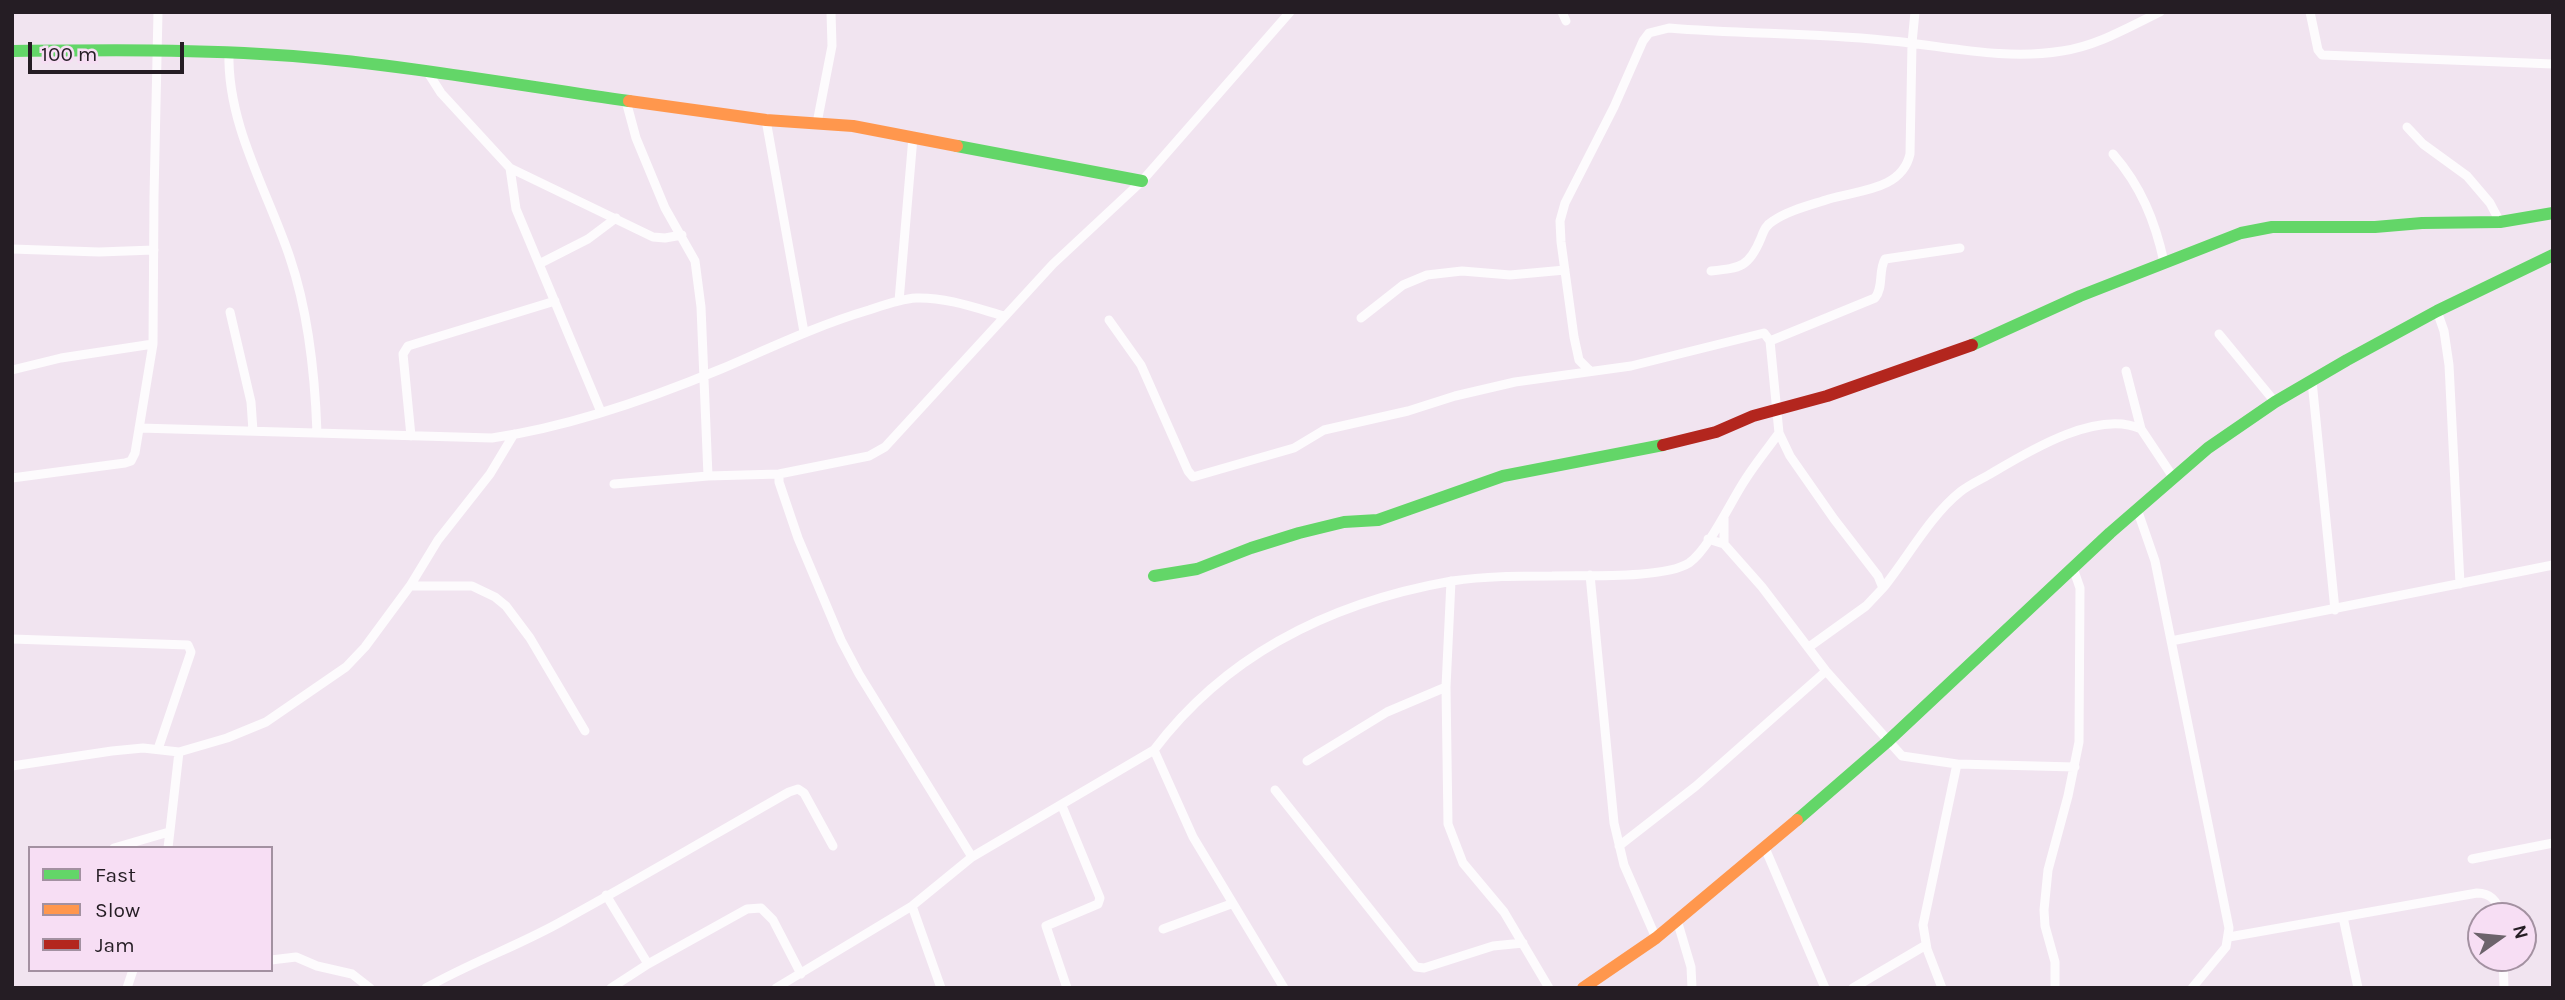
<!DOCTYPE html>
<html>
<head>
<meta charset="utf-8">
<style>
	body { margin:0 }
	#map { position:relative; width:2565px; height:1000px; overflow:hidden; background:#f1e4f0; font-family:Karla,sans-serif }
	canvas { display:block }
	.frame { position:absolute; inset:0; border:14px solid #251d24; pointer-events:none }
	.legend { position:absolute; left:28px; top:846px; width:245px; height:126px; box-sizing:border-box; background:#f7def4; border:2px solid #a391a1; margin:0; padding:9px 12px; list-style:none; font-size:21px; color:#251d24 }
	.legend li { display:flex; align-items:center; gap:14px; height:35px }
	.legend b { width:35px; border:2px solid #a391a1 }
	.north { position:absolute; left:2467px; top:902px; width:70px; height:70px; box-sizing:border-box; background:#f7def4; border:2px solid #a391a1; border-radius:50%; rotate:75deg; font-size:19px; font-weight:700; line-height:28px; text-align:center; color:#251d24 }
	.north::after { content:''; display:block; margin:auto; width:24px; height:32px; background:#6c636b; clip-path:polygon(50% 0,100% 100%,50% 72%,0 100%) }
	.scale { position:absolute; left:28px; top:42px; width:156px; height:32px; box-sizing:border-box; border:4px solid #251d24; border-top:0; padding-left:9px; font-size:21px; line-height:24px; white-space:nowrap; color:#251d24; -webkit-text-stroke:5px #f7def4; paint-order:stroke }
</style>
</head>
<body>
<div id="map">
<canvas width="2565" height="1000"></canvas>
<div class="frame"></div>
<ul class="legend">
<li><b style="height:9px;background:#63d668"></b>Fast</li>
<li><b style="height:9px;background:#ff974d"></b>Slow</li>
<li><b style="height:9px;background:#b3261e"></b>Jam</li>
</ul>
<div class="north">N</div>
<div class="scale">100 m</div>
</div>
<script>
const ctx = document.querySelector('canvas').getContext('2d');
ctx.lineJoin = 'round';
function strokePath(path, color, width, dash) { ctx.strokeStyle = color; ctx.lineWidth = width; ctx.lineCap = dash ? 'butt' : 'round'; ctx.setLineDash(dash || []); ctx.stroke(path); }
const street = new Path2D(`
	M 1562,12 L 1566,21
	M 2310,12 L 2318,50 L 2322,55 L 2553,64
	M 229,53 C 227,125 268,192 290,258 C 309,314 315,375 317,433
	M 427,71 L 441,93 L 510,168 L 653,237 L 665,238 L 682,235
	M 626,101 L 636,138 L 665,208 L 695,261 L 701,307 L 708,476
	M 766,120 L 804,332
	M 817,123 L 832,46 L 831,12
	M 2407,127 L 2423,144 L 2467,176 L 2490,203 L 2500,222
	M 2113,154 C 2141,186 2155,221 2164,262
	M 510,168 L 516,209 L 601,412
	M 12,249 L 99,252 L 154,250
	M 539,264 L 588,239 L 616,218
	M 1711,271 C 1741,268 1749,267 1761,238 C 1764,230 1766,225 1773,221 C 1789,210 1811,205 1829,199 C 1859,190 1902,190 1910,154 L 1912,43 L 1915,12
	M 899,301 L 913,137
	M 2437,311 L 2444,331 L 2449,365 L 2460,584
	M 230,312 L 251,402 L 253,431
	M 1361,318 L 1403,285 L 1427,275 L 1462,271 L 1510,275 L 1565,270
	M 1109,320 L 1141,365 L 1188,471 L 1193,477 L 1294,448 L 1324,430 L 1408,411 L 1455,396 L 1515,382 L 1631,366 L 1764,333 L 1770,341 L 1779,433 L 1790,456 L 1834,519 L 1878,576 L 1883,588 L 1866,606 L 1809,647
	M 2219,334 L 2275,402
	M 1770,341 L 1875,298 C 1884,287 1878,271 1885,259 L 1960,248
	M 12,370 L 61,358 L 153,344
	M 1590,371 L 1579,360 L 1574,337 L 1561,242 L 1560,221 L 1565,203 L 1614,107 L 1643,41 L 1649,33 L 1669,28 C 1740,34 1811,33 1882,40 C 1942,45 2002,61 2062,51 C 2097,46 2129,27 2160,12
	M 2126,371 L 2141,429
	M 2312,381 L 2335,610
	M 139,428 L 492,438 C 569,427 649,399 721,369 C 770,348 818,325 869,310 C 884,305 900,299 916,298 C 946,297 976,308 1004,316
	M 411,436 L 403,354 L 408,346 L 555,301
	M 779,474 L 779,482 L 798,538 L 841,640 L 859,674 L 972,857
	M 12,478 L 125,463 L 131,461 L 135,453 L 153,344 L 154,196 L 158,12
	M 614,484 L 708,476 L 779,474 L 869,456 L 885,447 L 1053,264 L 1142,181 L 1290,12
	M 2137,509 L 2155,561 L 2229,928 L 2226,947 L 2192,988
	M 1724,518 L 1724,544
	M 1708,539 L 1724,544 L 1762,587 L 1826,671 L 1902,756 L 1957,764 L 2075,767
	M 1590,575 L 1614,823 L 1624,865 L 1656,938
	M 410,586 L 472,586 L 495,597 L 506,606 L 530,638 L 585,731
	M 1883,588 C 1908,557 1930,516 1960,492 C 1970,484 1982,479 1992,473 C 2029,451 2098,409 2141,429 L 2173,477
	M 12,639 L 188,645 L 191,652 L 158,749
	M 2171,641 L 2553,565
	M 1446,687 L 1448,824 L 1463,863 L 1504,912 L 1549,988
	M 1307,761 L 1387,712 L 1446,687 L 1451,581
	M 12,766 L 112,751 L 143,748 L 179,752 L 227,738 L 266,722 L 346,667 L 365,647 L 410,586 L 438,540 L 490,474 L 514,434
	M 1275,790 L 1416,967 L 1424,968 L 1493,946 L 1523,943
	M 1062,806 L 1100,898 L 1098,904 L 1046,926 L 1067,988
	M 1619,846 L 1696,786 L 1826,671
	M 114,848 L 169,832
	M 168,848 L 179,752
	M 1765,848 L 1825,988
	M 2472,859 L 2553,843
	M 606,895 L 648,964 L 747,909 L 761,908 L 773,920 L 801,974
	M 912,906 L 941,988
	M 2343,917 L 2358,988
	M 1677,920 L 1691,967 L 1692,988
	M 1163,929 L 1231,904
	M 2229,937 L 2477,893 C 2492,893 2498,902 2501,916
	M 2503,958 L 2504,988
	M 271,960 L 296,957 L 317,966 L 352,974 L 370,988
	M 127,988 L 133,970
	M 426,988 C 471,962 521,945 566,919 C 641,878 715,834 789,792 L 798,789 L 804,793 L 833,846
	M 611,988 L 648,964
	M 776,988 L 912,906 L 972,857 L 1154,750
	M 1284,988 L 1193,837 L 1154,750 C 1228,652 1333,602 1452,581 C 1485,576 1519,576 1552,576 C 1583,575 1664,579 1689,563 C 1709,549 1731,501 1745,480 C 1755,464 1768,448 1779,433
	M 1853,988 L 1926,945
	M 1942,988 L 1927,949 L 1923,925 L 1957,764
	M 2055,988 L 2055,962 L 2045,926 L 2044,910 L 2048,870 L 2068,796 L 2079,742 L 2080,588 L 2073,568`);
const fast = new Path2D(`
	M 12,51 C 106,50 199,49 293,56 C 405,65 517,85 629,101
	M 957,146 L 1142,181
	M 1972,345 L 2080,296 L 2241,233 L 2272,227 L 2375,227 L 2422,223 L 2500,222 L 2553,213
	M 1154,576 L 1197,569 L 1251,548 L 1299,533 L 1344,522 L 1378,520 L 1503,476 L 1663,445
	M 1797,820 L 1887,742 L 2110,533 L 2208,448 L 2275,402 L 2347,360 L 2437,311 L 2553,255`);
const slow = new Path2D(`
	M 629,101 L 766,120 L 853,126 L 957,146
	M 1583,988 L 1656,938 L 1797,820`);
const jam = new Path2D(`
	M 1663,445 L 1716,432 L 1753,416 L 1827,396 L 1972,345`);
strokePath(street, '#fdfbfd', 9);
strokePath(fast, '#63d668', 12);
strokePath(slow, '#ff974d', 12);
strokePath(jam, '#b3261e', 12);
</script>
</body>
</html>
